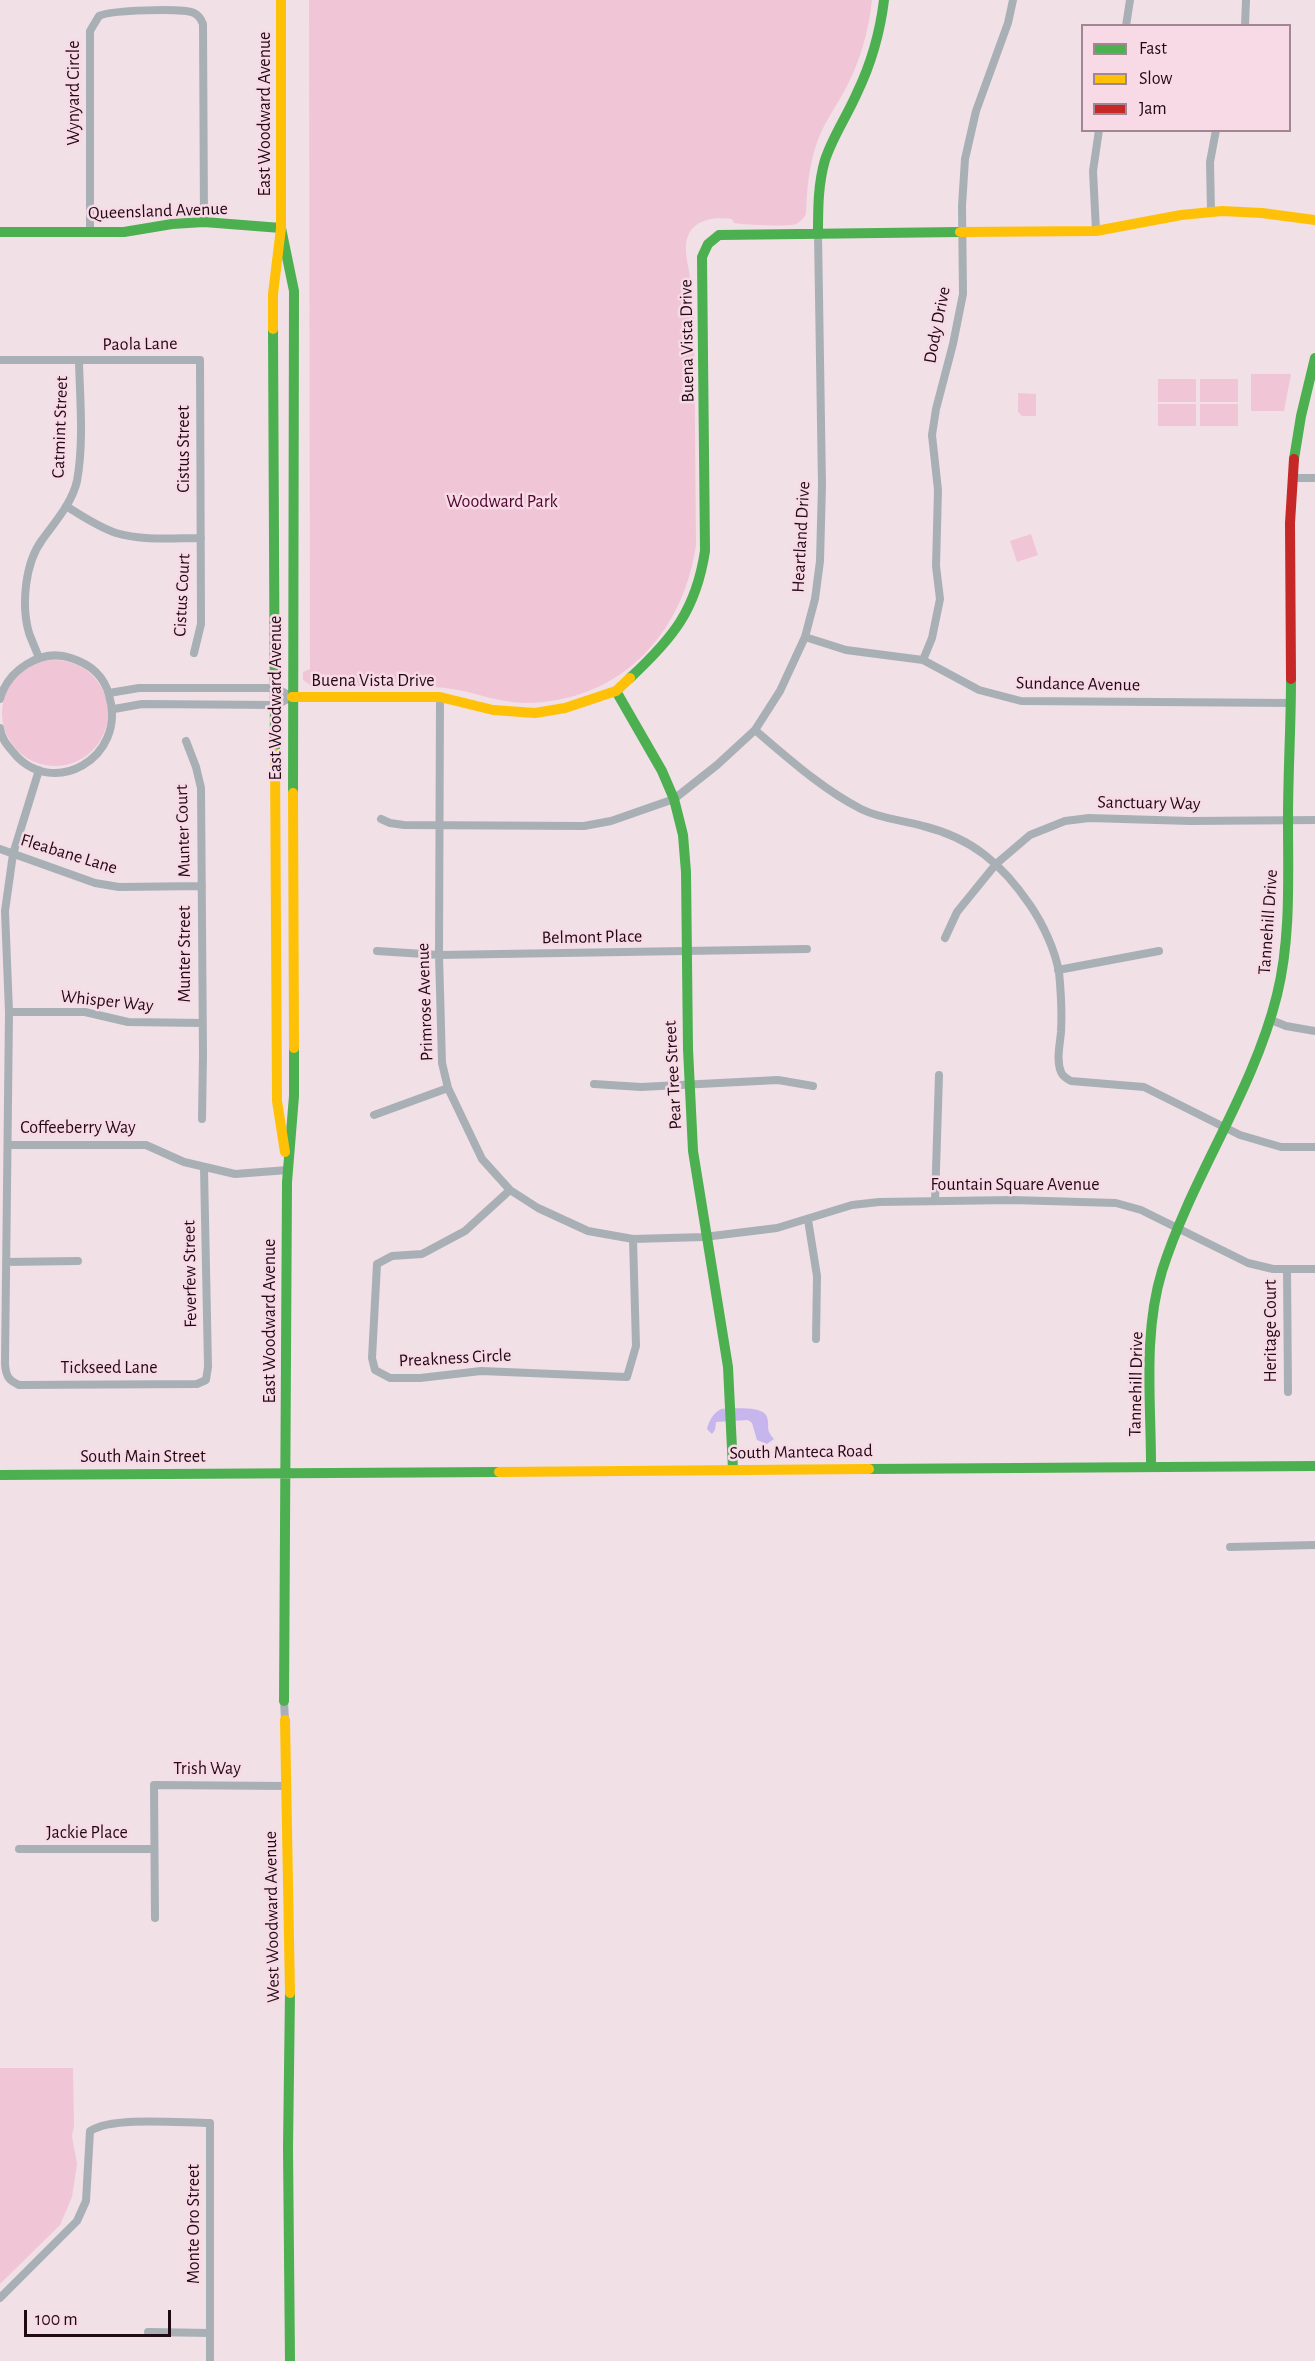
<!DOCTYPE html>
<html>
<head>
<meta charset="utf-8">
<style>
	body { margin:0 }
	#map { position:relative; width:1315px; height:2361px; overflow:hidden; background:#f1e0e6; font-family:"Alegreya Sans",sans-serif }
	canvas { display:block }
	.legend { position:absolute; left:1081px; top:24px; width:210px; height:108px; box-sizing:border-box; background:#f7dae5; border:2px solid #a18791; margin:0; padding:8px 10px; list-style:none; font-size:18px; color:#210a14 }
	.legend li { display:flex; align-items:center; gap:12px; height:30px }
	.legend b { width:30px; border:2px solid #a18791 }
	.scale { position:absolute; left:24px; top:2310px; width:147px; height:27px; box-sizing:border-box; border:3px solid #210a14; border-top:0; padding-left:8px; font-size:18px; line-height:21px; white-space:nowrap; color:#210a14; -webkit-text-stroke:4px #f7dae5; paint-order:stroke }
</style>
</head>
<body>
<div id="map">
<canvas width="1315" height="2361"></canvas>
<ul class="legend">
<li><b style="height:8px;background:#4caf50"></b>Fast</li>
<li><b style="height:8px;background:#ffc107"></b>Slow</li>
<li><b style="height:8px;background:#c62828"></b>Jam</li>
</ul>
<div class="scale">100 m</div>
</div>
<script>
const ctx = document.querySelector('canvas').getContext('2d');
ctx.lineJoin = 'round';
function fillPath(path, color) { ctx.fillStyle = color; ctx.fill(path, 'evenodd'); }
function strokePath(path, color, width, dash) { ctx.strokeStyle = color; ctx.lineWidth = width; ctx.lineCap = dash ? 'butt' : 'round'; ctx.setLineDash(dash || []); ctx.stroke(path); }
function label(font, color, halo, rows, align = 'center') {
  ctx.font = font + ' "Alegreya Sans",sans-serif'; ctx.lineWidth = 5; ctx.setLineDash([]); ctx.textBaseline = 'middle'; ctx.strokeStyle = halo; ctx.fillStyle = color; for (const [text, x, y, turn = 0] of rows) {
    ctx.save(); ctx.translate(x, y); ctx.rotate((+turn || 0) * Math.PI / 180); ctx.textAlign = isNaN(turn) ? turn : align; if (halo) ctx.strokeText(text, 0, 0); ctx.fillText(text, 0, 0); ctx.restore();
  }
}
const green = new Path2D(`
	M 309,0 L 872,0 C 869,31 860,61 846,88 C 837,105 826,120 819,137 C 809,163 807,187 806,214 C 804,218 800,222 796,224 C 787,227 747,225 734,223 L 732,219 C 710,216 685,221 686,250 C 686,259 689,268 690,278 C 691,290 690,303 691,315 L 694,315 L 696,545 C 683,635 619,702 526,703 C 498,703 473,691 445,688 C 402,683 357,687 313,687 L 303,680 L 303,672 L 310,669 Z
	M 1251,374 L 1291,374 L 1284,411 L 1251,411 Z
	M 1158,379 L 1196,379 L 1196,402 L 1158,402 Z
	M 1200,379 L 1238,379 L 1238,402 L 1200,402 Z
	M 1018,393 L 1036,394 L 1036,416 L 1022,416 L 1018,412 Z
	M 1158,404 L 1196,404 L 1196,426 L 1158,426 Z
	M 1200,404 L 1238,404 L 1238,426 L 1200,426 Z
	M 1031,534 L 1038,555 L 1017,562 L 1010,541 Z
	M2 713a53 53 0 1 1 106 0a53 53 0 1 1-106 0Z
	M 0,2068 L 73,2068 L 74,2126 L 72,2136 L 77,2164 L 72,2197 L 60,2225 L 0,2284 Z`);
const water = new Path2D(`
	M 721,1409 C 730,1409 763,1405 767,1417 C 770,1427 765,1429 774,1439 L 767,1444 L 757,1440 L 752,1423 L 748,1420 L 716,1422 L 715,1430 L 712,1434 L 707,1429 C 709,1421 713,1413 721,1409 Z`);
const street = new Path2D(`
	M 1126,26 L 1130,0
	M 1245,26 L 1246,0
	M 1211,211 L 1210,162 L 1216,130
	M 90,231 L 90,31 L 99,16 C 110,10 183,8 194,13 C 199,15 201,19 203,24 L 204,222
	M 1096,231 L 1093,171 L 1099,130
	M 0,360 L 200,360 L 201,624 L 194,653
	M 1293,478 L 1315,478
	M 66,506 C 82,516 98,527 116,533 C 143,541 173,538 201,538
	M 805,637 L 846,650 L 923,660 L 979,690 L 1021,701 L 1290,703
	M 39,658 C 36,650 32,641 29,633 C 21,605 25,563 42,540 C 55,522 72,503 77,481 C 84,442 80,400 79,362
	M 923,660 L 932,638 L 940,599 L 936,566 L 938,490 L 932,435 L 936,409 L 953,344 L 963,294 L 962,206 L 965,159 L 976,111 L 1008,23 L 1013,0
	M 109,693 L 139,688 L 276,688 L 292,697
	M 440,697 L 439,955 L 442,1063 L 448,1088 L 482,1159 L 510,1190 L 538,1208 L 588,1231 L 633,1239 L 704,1237 L 777,1228 L 852,1205 L 879,1202 L 1012,1200 L 1116,1203 L 1141,1210 L 1248,1263 L 1273,1269 L 1315,1269
	M 0,699 C 8,670 41,648 71,658 C 90,664 104,676 109,695 C 128,759 51,800 13,752 C 7,745 1,738 0,728
	M 114,709 L 142,704 L 276,705 L 292,697
	M 755,730 C 788,758 822,789 861,809 C 881,819 902,820 923,826 C 972,838 1002,864 1030,905 C 1043,924 1055,950 1059,972 C 1061,992 1062,1012 1061,1032 C 1060,1044 1056,1060 1061,1072 C 1063,1077 1067,1079 1071,1081 L 1144,1087 L 1240,1135 L 1281,1147 L 1315,1147
	M 186,741 L 196,767 L 201,788 L 203,1055 L 202,1119
	M 39,770 L 13,854 L 5,911 L 9,1012 L 5,1364 C 6,1376 8,1380 19,1385 L 197,1384 L 206,1380 L 208,1367 L 204,1168
	M 381,819 L 390,823 L 404,825 L 584,826 L 611,821 L 674,799 L 717,765 L 755,730 L 780,691 L 805,637 L 815,599 L 820,561 L 822,485 L 818,234
	M 0,849 L 95,883 L 119,887 L 202,886
	M 945,938 L 957,912 L 996,864 L 1030,835 L 1065,821 L 1089,818 L 1190,821 L 1315,820
	M 377,951 L 439,955 L 807,949
	M 1058,970 L 1159,951
	M 9,1012 L 85,1012 L 128,1022 L 202,1023
	M 1271,1020 L 1286,1026 L 1315,1031
	M 594,1084 L 641,1087 L 778,1080 L 813,1086
	M 374,1115 L 448,1088
	M 8,1145 L 146,1145 L 184,1162 L 235,1174 L 288,1170
	M 510,1190 L 465,1231 L 422,1254 L 392,1256 L 377,1264 L 372,1358 L 375,1370 L 390,1378 L 420,1378 L 481,1371 L 627,1377 L 636,1346 L 633,1239
	M 935,1201 L 939,1075
	M 808,1220 L 817,1276 L 816,1339
	M 6,1262 L 78,1261
	M 1287,1269 L 1288,1392
	M 1230,1547 L 1315,1545
	M 284,1701 L 285,1720
	M 19,1849 L 154,1849
	M 155,1918 L 154,1785 L 286,1786
	M 0,2298 L 77,2221 L 86,2201 L 90,2131 C 113,2116 181,2123 210,2123 L 210,2361
	M 148,2332 L 210,2333`);
const fast = new Path2D(`
	M 281,228 L 294,291 L 293,793
	M 0,232 L 124,232 L 172,224 L 204,222 L 281,228
	M 818,234 C 818,209 818,184 825,160 C 833,136 847,116 857,93 C 871,64 880,33 884,0
	M 273,329 L 275,754
	M 1294,459 L 1301,416 L 1315,358
	M 630,678 C 673,638 696,610 705,551 L 702,257 L 708,244 L 719,235 L 960,232
	M 616,691 L 662,771 L 674,799 L 683,835 L 686,872 L 688,1049 L 693,1151 L 728,1367 L 733,1469
	M 1151,1465 C 1151,1401 1143,1333 1162,1271 C 1192,1176 1253,1092 1277,995 C 1291,939 1288,877 1288,819 C 1288,772 1291,726 1291,679
	M 869,1469 L 1315,1466
	M 0,1475 L 499,1472
	M 284,1701 L 287,1182 L 294,1096 L 294,1048
	M 290,2361 L 288,2148 L 290,1993`);
const slow = new Path2D(`
	M 960,232 L 1096,231 L 1181,215 L 1222,211 L 1262,213 L 1315,220
	M 273,329 L 273,294 L 281,228 L 281,0
	M 292,697 L 440,697 L 493,710 L 535,713 L 565,708 L 616,691 L 630,678
	M 275,754 L 277,1101 L 285,1152
	M 293,793 L 294,1048
	M 499,1472 L 869,1469
	M 285,1720 L 290,1993`);
const jam = new Path2D(`
	M 1291,679 L 1290,523 L 1294,459`);
const streetNames = [
	["Wynyard Circle",74,93,-90],
	["East Woodward Avenue",265,114,-90],
	["Queensland Avenue",158,211,-2],
	["Dody Drive",937,325,-79],
	["Buena Vista Drive",687,341,-91],
	["Paola Lane",140,344,-1],
	["Catmint Street",60,427,-88],
	["Cistus Street",184,449,-90],
	["Heartland Drive",801,537,-87],
	["Cistus Court",182,595,-87],
	["Buena Vista Drive",373,681],
	["Sundance Avenue",1078,684,1],
	["East Woodward Avenue",276,698,-90],
	["Sanctuary Way",1149,803,1],
	["Munter Court",183,831,-92],
	["Fleabane Lane",69,854,17],
	["Tannehill Drive",1268,922,-86],
	["Belmont Place",592,937,-1],
	["Munter Street",185,954,-90],
	["Whisper Way",107,1001,6],
	["Primrose Avenue",425,1002,-92],
	["Pear Tree Street",673,1075,-93],
	["Coffeeberry Way",78,1128],
	["Fountain Square Avenue",1015,1185],
	["Feverfew Street",190,1274,-91],
	["East Woodward Avenue",270,1321,-90],
	["Heritage Court",1271,1331,-90],
	["Preakness Circle",455,1358,-3],
	["Tickseed Lane",109,1368],
	["Tannehill Drive",1136,1384,-89],
	["South Manteca Road",801,1452,-1],
	["South Main Street",143,1457],
	["Trish Way",207,1769],
	["Jackie Place",87,1833],
	["West Woodward Avenue",272,1917,-91],
	["Monte Oro Street",194,2224,-90]
];
const parkNames = [
	["Woodward Park",502,502]
];
fillPath(green, '#f0c6d6');
fillPath(water, '#c7b6ed');
strokePath(street, '#a8b0b6', 8);
strokePath(fast, '#4caf50', 10);
strokePath(slow, '#ffc107', 10);
strokePath(jam, '#c62828', 10);
label('18px', '#210a14', '#f7dae5', streetNames);
label('18px', '#4e042d', '#f7dae5', parkNames);
</script>
</body>
</html>
